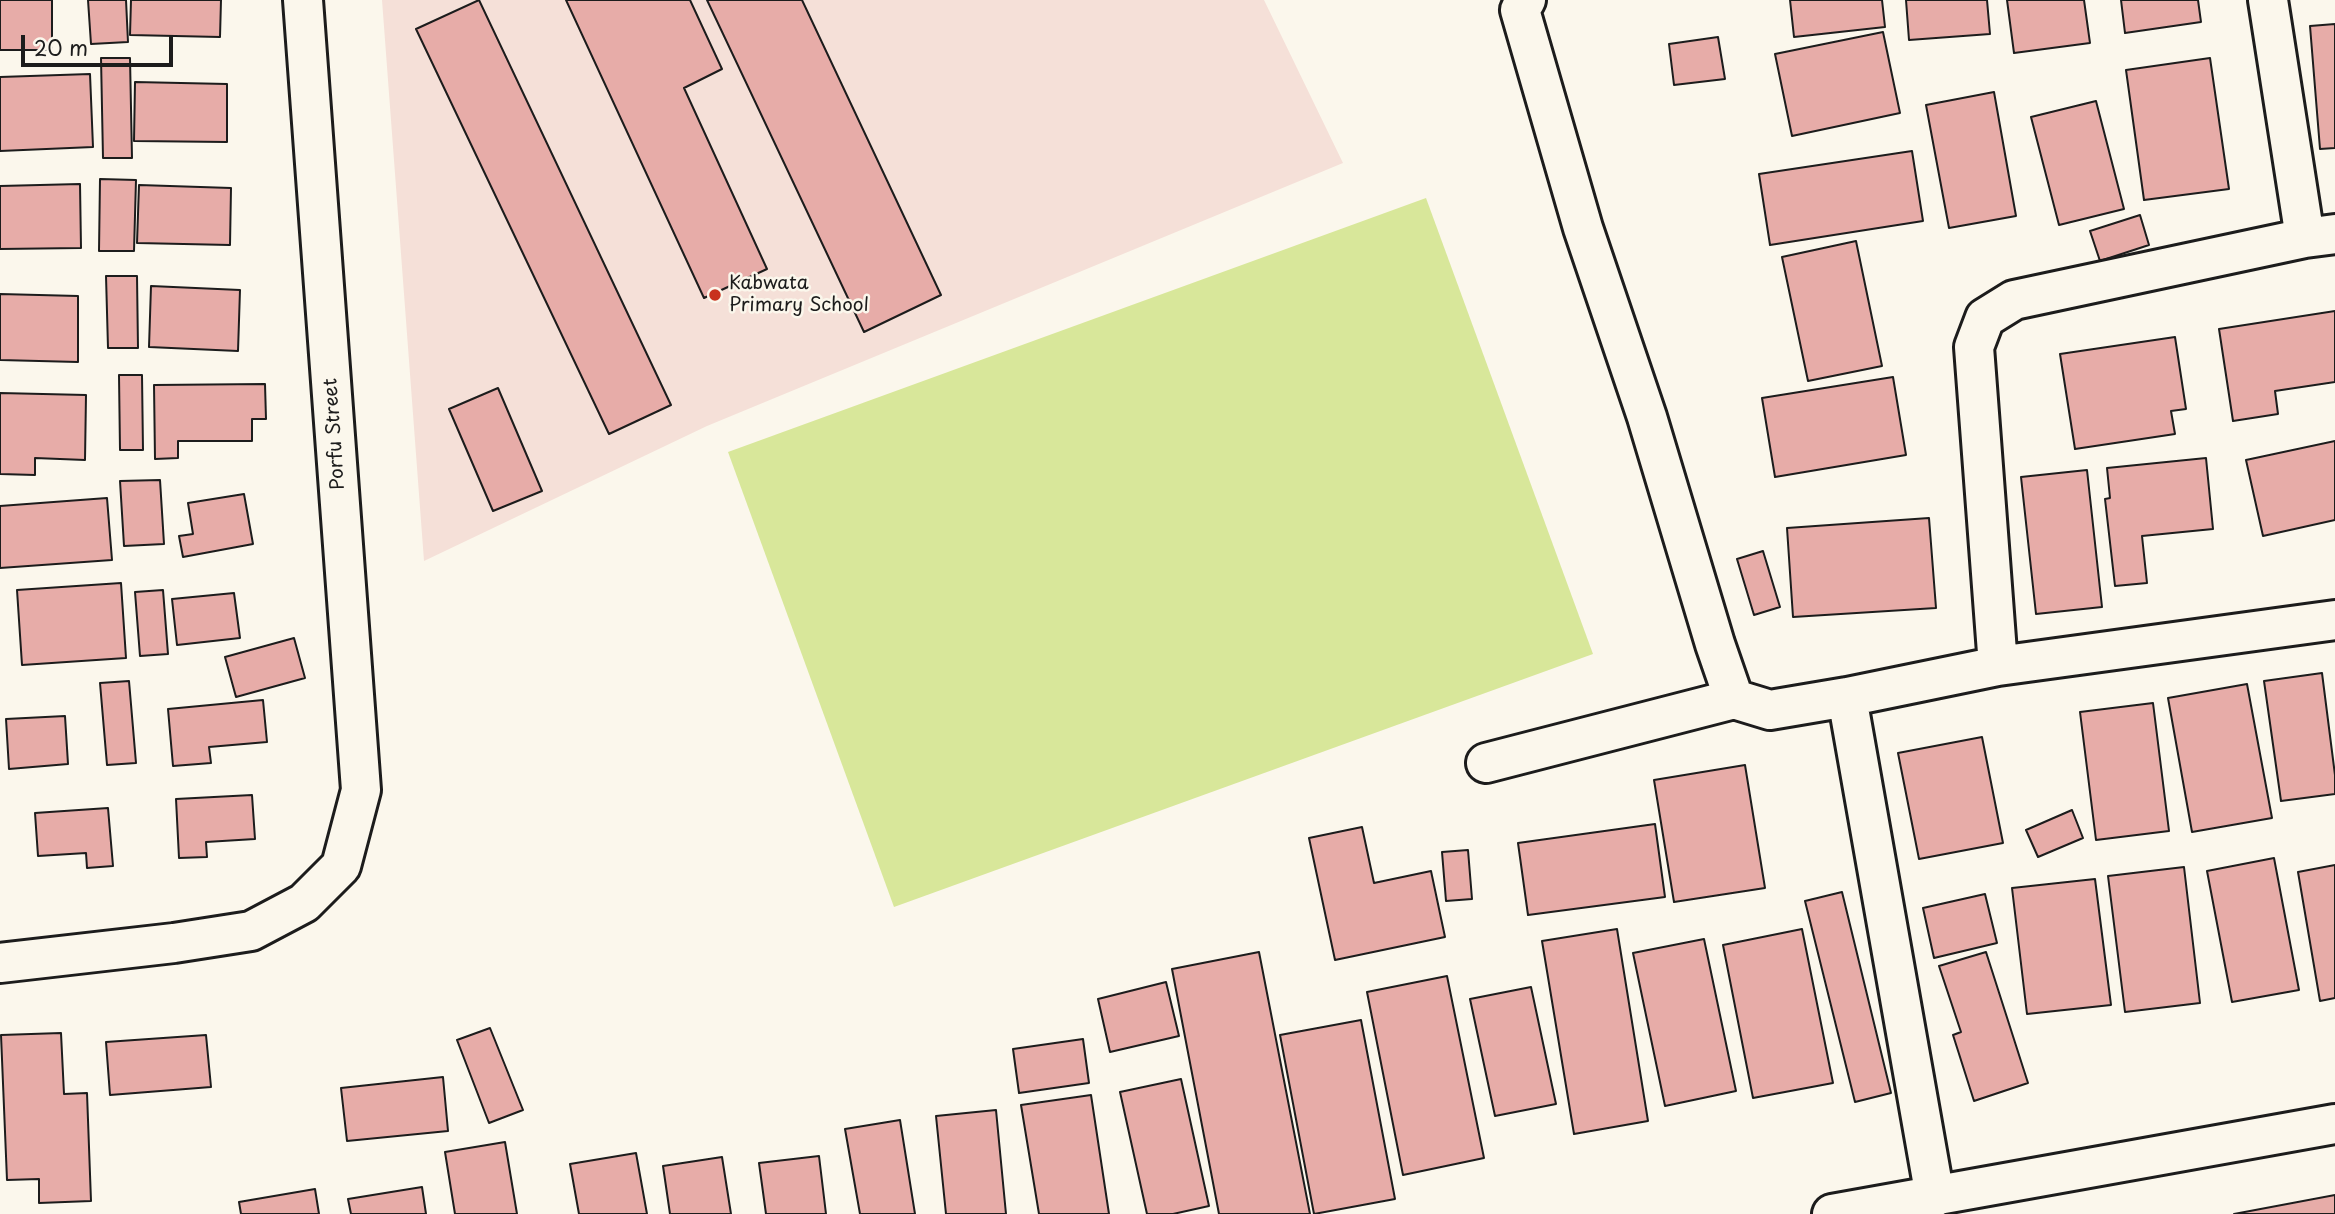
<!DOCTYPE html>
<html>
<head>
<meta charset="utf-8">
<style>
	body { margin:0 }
	#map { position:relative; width:2335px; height:1214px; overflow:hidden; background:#fbf7ec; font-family:"Playpen Sans",sans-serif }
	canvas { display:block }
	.scale { position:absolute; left:21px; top:35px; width:152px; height:32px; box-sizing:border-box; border:4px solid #1c1c1c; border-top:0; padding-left:9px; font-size:21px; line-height:24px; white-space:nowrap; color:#1c1c1c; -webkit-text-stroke:5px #fbf7ec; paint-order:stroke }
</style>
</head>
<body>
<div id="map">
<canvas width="2335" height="1214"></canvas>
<div class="scale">20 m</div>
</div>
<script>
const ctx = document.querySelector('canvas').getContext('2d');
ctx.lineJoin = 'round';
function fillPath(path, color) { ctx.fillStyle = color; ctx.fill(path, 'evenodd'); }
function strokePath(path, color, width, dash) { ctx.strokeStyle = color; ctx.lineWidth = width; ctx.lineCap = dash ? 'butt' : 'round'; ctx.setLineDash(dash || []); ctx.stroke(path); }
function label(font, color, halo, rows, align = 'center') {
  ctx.font = font + ' "Playpen Sans",sans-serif'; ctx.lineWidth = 5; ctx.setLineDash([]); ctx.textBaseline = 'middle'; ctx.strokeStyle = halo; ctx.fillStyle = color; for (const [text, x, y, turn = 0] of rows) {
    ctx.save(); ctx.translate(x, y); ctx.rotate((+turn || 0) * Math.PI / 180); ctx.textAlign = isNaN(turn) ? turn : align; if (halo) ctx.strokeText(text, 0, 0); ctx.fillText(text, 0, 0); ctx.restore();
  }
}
const built = new Path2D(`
	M 382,0 L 1264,0 L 1343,163 L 707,426 L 424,561 Z`);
const green = new Path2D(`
	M 1426,198 L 1593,654 L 894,907 L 728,452 Z`);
const building = new Path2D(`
	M 0,0 L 52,0 L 52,50 L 0,50 Z
	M 88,0 L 126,0 L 128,42 L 91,44 Z
	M 131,0 L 221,0 L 220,37 L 130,35 Z
	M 479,0 L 671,405 L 609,434 L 416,29 Z
	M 566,0 L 690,0 L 722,69 L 684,88 L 767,269 L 704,298 Z
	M 707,0 L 802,0 L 941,295 L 864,332 Z
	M 1790,0 L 1882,0 L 1885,27 L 1794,37 Z
	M 1906,0 L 1987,0 L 1990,34 L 1909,40 Z
	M 2007,0 L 2084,0 L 2090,43 L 2014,53 Z
	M 2121,0 L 2198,0 L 2201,22 L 2125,33 Z
	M 2335,24 L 2335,148 L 2320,149 L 2310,26 Z
	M 1883,32 L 1900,113 L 1792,136 L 1775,54 Z
	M 1718,37 L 1725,79 L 1674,85 L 1669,44 Z
	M 101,58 L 130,58 L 132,158 L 103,158 Z
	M 2210,58 L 2229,189 L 2144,200 L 2126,70 Z
	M 90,74 L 93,147 L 0,151 L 0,77 Z
	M 135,82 L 227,84 L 227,142 L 134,141 Z
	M 1994,92 L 2016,216 L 1949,228 L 1926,105 Z
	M 2096,101 L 2124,209 L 2059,225 L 2031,117 Z
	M 1912,151 L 1923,221 L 1770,245 L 1759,174 Z
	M 100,179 L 136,180 L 134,251 L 99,251 Z
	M 80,184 L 81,248 L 0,249 L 0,186 Z
	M 139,185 L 231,188 L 230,245 L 137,243 Z
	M 2140,215 L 2149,245 L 2100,261 L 2090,231 Z
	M 1856,241 L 1882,366 L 1808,381 L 1782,257 Z
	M 106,276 L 137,276 L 138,348 L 108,348 Z
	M 151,286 L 240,290 L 238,351 L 149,347 Z
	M 0,294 L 78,296 L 78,362 L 0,360 Z
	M 2335,311 L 2335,382 L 2275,391 L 2278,414 L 2233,421 L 2219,329 Z
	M 2175,337 L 2186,409 L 2171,411 L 2175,434 L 2075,449 L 2060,354 Z
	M 119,375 L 142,375 L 143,450 L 120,450 Z
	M 1893,377 L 1906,455 L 1775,477 L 1762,398 Z
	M 265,384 L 266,419 L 252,419 L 252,441 L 178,441 L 178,458 L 155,459 L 154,385 Z
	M 498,388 L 542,491 L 493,511 L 449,409 Z
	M 0,393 L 86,395 L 85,460 L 35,458 L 35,475 L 0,474 Z
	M 2335,441 L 2335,520 L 2263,536 L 2246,460 Z
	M 2206,458 L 2213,529 L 2142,536 L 2147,583 L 2115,586 L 2105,499 L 2110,498 L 2107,468 Z
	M 2087,470 L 2102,607 L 2036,614 L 2021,477 Z
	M 160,480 L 164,544 L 124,546 L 120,481 Z
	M 244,494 L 253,544 L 183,557 L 179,536 L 193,534 L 188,503 Z
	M 107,498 L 112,560 L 0,568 L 0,506 Z
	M 1929,518 L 1936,608 L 1793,617 L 1787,528 Z
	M 1763,551 L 1780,607 L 1754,615 L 1737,559 Z
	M 121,583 L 126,658 L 22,665 L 17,590 Z
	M 163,590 L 168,654 L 140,656 L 135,592 Z
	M 234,593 L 240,638 L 177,645 L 172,599 Z
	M 294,638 L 305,678 L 236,697 L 225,657 Z
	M 2322,673 L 2335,775 L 2335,794 L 2281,801 L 2264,681 Z
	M 129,681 L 136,763 L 107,765 L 100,683 Z
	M 2247,684 L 2272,818 L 2192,832 L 2168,698 Z
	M 263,700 L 267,742 L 209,747 L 211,763 L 173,766 L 168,709 Z
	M 2153,703 L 2169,831 L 2096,840 L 2080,712 Z
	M 65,716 L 68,764 L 9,769 L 6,719 Z
	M 1982,737 L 2003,843 L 1919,859 L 1898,753 Z
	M 1745,765 L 1765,888 L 1674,902 L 1654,780 Z
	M 252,795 L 255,839 L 206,842 L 207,857 L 179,858 L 176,799 Z
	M 108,808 L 113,866 L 87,868 L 86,853 L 38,856 L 35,813 Z
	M 2072,810 L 2083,838 L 2038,857 L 2026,830 Z
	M 1655,824 L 1665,897 L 1528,915 L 1518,843 Z
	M 1362,827 L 1374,883 L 1431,871 L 1445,937 L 1335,960 L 1309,838 Z
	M 1468,850 L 1472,899 L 1446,901 L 1442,852 Z
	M 2274,858 L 2299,990 L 2232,1002 L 2207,871 Z
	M 2335,865 L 2335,998 L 2320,1001 L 2298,872 Z
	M 2184,867 L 2200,1003 L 2125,1012 L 2108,876 Z
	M 2095,879 L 2111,1005 L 2027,1014 L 2012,888 Z
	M 1842,892 L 1891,1093 L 1855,1102 L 1805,901 Z
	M 1985,894 L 1997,943 L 1934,958 L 1923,908 Z
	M 1617,929 L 1648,1121 L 1574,1134 L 1542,941 Z
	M 1802,929 L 1833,1083 L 1753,1098 L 1723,945 Z
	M 1704,939 L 1736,1091 L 1665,1106 L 1633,953 Z
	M 1259,952 L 1310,1214 L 1219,1214 L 1172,969 Z
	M 1986,952 L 2028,1083 L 1974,1101 L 1953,1035 L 1961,1032 L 1939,966 Z
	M 1447,976 L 1484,1158 L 1403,1175 L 1367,992 Z
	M 1166,982 L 1179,1036 L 1110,1052 L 1098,999 Z
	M 1531,987 L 1556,1104 L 1495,1116 L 1470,999 Z
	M 1361,1020 L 1395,1199 L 1314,1214 L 1280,1035 Z
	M 490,1028 L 523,1110 L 489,1123 L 457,1040 Z
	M 61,1033 L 64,1094 L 87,1093 L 91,1201 L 39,1203 L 39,1179 L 7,1180 L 1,1035 Z
	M 206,1035 L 211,1087 L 110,1095 L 106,1042 Z
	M 1083,1039 L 1089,1083 L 1019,1093 L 1013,1049 Z
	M 443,1077 L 448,1131 L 347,1141 L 341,1088 Z
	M 1181,1079 L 1209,1206 L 1173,1214 L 1147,1214 L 1120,1092 Z
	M 1091,1095 L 1109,1214 L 1039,1214 L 1021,1105 Z
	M 996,1110 L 1006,1214 L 946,1214 L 936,1116 Z
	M 900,1120 L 915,1214 L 860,1214 L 845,1129 Z
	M 505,1142 L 517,1214 L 455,1214 L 445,1152 Z
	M 636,1153 L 647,1214 L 579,1214 L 570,1164 Z
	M 819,1156 L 826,1214 L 766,1214 L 759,1163 Z
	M 722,1157 L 731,1214 L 670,1214 L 663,1166 Z
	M 422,1187 L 426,1214 L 351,1214 L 348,1199 Z
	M 315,1189 L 319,1214 L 241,1214 L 239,1202 Z
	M 2335,1195 L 2335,1214 L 2234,1214 Z`);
const minor = new Path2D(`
	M 1526,0 L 1520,10 L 1583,228 L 1647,417 L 1715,644 L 1734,699 L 1770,710 L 1847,697 L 1998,666 L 2335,620
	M 2268,0 L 2305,238
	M 1998,666 L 1974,347 L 1985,318 L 2014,300 L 2305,238 L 2335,234
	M 1847,697 L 1935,1197
	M 1486,763 L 1734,699
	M 0,963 L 174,943 L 251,931 L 304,903 L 341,866 L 361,790 L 303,0
	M 1832,1214 L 2335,1124`);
const markers = [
	[715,295,7,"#c8321e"]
];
const poiNames = [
	["Kabwata",729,284],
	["Primary School",729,306]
];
const streetNames = [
	["Porfu Street",335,434,-94]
];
fillPath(built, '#f5e0d8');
fillPath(green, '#d8e79a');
fillPath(building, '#e7aca8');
strokePath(building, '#1c1c1c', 2);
strokePath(minor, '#1c1c1c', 44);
strokePath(minor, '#fbf7ec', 38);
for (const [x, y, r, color] of markers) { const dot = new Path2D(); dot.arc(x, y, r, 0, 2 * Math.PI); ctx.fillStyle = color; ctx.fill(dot); strokePath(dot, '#fbf7ec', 2.5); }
label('19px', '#1c1c1c', '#fbf7ec', poiNames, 'left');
label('19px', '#1c1c1c', '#fbf7ec', streetNames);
</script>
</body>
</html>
